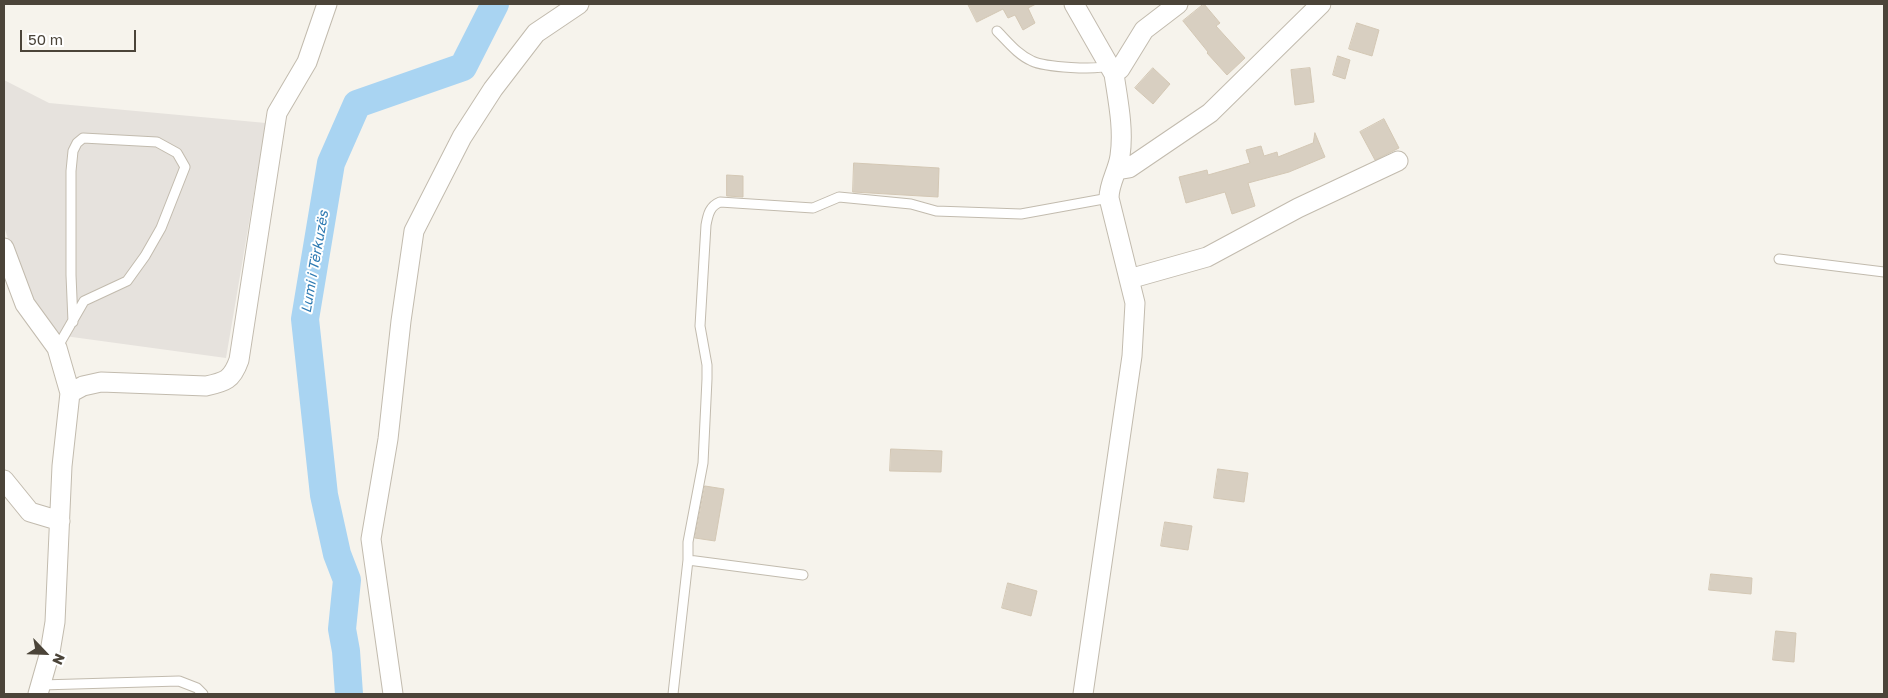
<!DOCTYPE html>
<html>
<head>
<meta charset="utf-8">
<style>
	body { margin:0 }
	#map { position:relative; width:1888px; height:698px; overflow:hidden; background:#f6f3ec; font-family:"Golos Text",sans-serif }
	canvas { display:block }
	.frame { position:absolute; inset:0; border:5px solid #4b4439; pointer-events:none }
	.north { position:absolute; left:20px; top:628px; width:50px; height:50px; -webkit-text-stroke:4px #fff; paint-order:stroke; rotate:114deg; font-size:14px; font-weight:700; line-height:20px; text-align:center; color:#4b4439 }
	.north::after { content:''; display:block; margin:auto; width:18px; height:22px; background:#4b4439; clip-path:polygon(50% 0,100% 100%,50% 72%,0 100%) }
	.scale { position:absolute; left:20px; top:30px; width:116px; height:22px; box-sizing:border-box; border:2px solid #4b4439; border-top:0; padding-left:6px; font-size:15px; line-height:18px; white-space:nowrap; color:#4b4439; -webkit-text-stroke:4px #fff; paint-order:stroke }
</style>
</head>
<body>
<div id="map">
<canvas width="1888" height="698"></canvas>
<div class="frame"></div>
<div class="north">N</div>
<div class="scale">50 m</div>
</div>
<script>
const ctx = document.querySelector('canvas').getContext('2d');
ctx.lineJoin = 'round';
function fillPath(path, color) { ctx.fillStyle = color; ctx.fill(path, 'evenodd'); }
function strokePath(path, color, width, dash) { ctx.strokeStyle = color; ctx.lineWidth = width; ctx.lineCap = dash ? 'butt' : 'round'; ctx.setLineDash(dash || []); ctx.stroke(path); }
function label(font, color, halo, rows, align = 'center') {
  ctx.font = font + ' "Golos Text",sans-serif'; ctx.lineWidth = 4; ctx.setLineDash([]); ctx.textBaseline = 'middle'; ctx.strokeStyle = halo; ctx.fillStyle = color; for (const [text, x, y, turn = 0] of rows) {
    ctx.save(); ctx.translate(x, y); ctx.rotate((+turn || 0) * Math.PI / 180); ctx.textAlign = isNaN(turn) ? turn : align; if (halo) ctx.strokeText(text, 0, 0); ctx.fillText(text, 0, 0); ctx.restore();
  }
}
const industrial = new Path2D(`
	M 4,80 L 49,103 L 266,123 L 226,358 L 50,334 L 27,302 L 4,226 Z`);
const river = new Path2D(`
	M 349,694 L 346,651 L 342,629 L 347,580 L 337,554 L 324,495 L 305,319 L 331,163 L 357,104 L 463,67 L 495,4`);
const building = new Path2D(`
	M 968,4 L 1036,4 L 1028,8 L 1035,23 L 1023,30 L 1015,15 L 1008,18 L 1003,9 L 977,22 Z
	M 1204,4 L 1220,23 L 1216,26 L 1245,58 L 1227,75 L 1207,53 L 1208,52 L 1183,21 Z
	M 1357,23 L 1379,30 L 1372,56 L 1349,49 Z
	M 1338,56 L 1350,60 L 1345,79 L 1333,75 Z
	M 1153,68 L 1170,84 L 1153,104 L 1135,88 Z
	M 1310,68 L 1314,102 L 1295,105 L 1291,70 Z
	M 1384,119 L 1399,148 L 1375,160 L 1360,132 Z
	M 1315,133 L 1325,157 L 1289,172 L 1248,183 L 1255,206 L 1232,214 L 1225,192 L 1186,203 L 1179,177 L 1207,170 L 1208,175 L 1250,163 L 1246,150 L 1261,146 L 1264,156 L 1277,152 L 1278,157 L 1313,143 Z
	M 854,163 L 939,168 L 938,197 L 853,192 Z
	M 727,175 L 743,176 L 743,197 L 727,196 Z
	M 891,449 L 942,451 L 941,472 L 890,471 Z
	M 1218,469 L 1248,473 L 1244,502 L 1214,498 Z
	M 705,486 L 724,489 L 715,541 L 695,538 Z
	M 1165,522 L 1192,526 L 1188,550 L 1161,546 Z
	M 1711,574 L 1752,578 L 1751,594 L 1709,590 Z
	M 1008,583 L 1037,591 L 1031,616 L 1002,608 Z
	M 1776,631 L 1796,633 L 1794,662 L 1773,660 Z`);
const lane = new Path2D(`
	M 997,31 C 1008,42 1018,55 1032,61 C 1044,67 1098,71 1109,65
	M 1779,259 L 1884,272
	M 57,348 L 84,301 L 127,281 L 145,256 L 161,228 L 185,167 L 177,153 L 157,142 L 83,138 L 77,143 L 73,151 L 71,171 L 71,275 L 73,322
	M 688,560 L 803,575
	M 41,685 L 179,681 L 197,688 L 203,694
	M 673,694 L 688,560 L 688,542 L 703,463 L 707,379 L 707,365 L 700,326 L 706,225 C 708,214 710,206 720,202 L 813,208 L 839,197 L 911,204 L 936,211 L 1021,214 L 1109,198`);
const street = new Path2D(`
	M 1074,4 L 1114,74
	M 1117,170 L 1129,168 L 1210,113 L 1321,4
	M 4,248 L 25,304 L 57,348 L 70,393 L 62,466 L 55,622 L 50,652 L 38,694
	M 1129,279 L 1207,257 L 1298,208 L 1398,161
	M 70,393 L 83,386 L 101,382 L 206,386 C 225,382 232,380 239,360 L 277,113 L 307,62 L 327,4
	M 4,480 L 30,512 L 60,521
	M 393,694 L 371,539 L 388,439 L 401,321 L 414,231 L 462,137 L 493,89 L 536,33 L 579,4
	M 1083,694 L 1132,356 L 1135,303 L 1109,198 C 1109,183 1118,171 1120,156 C 1124,129 1118,101 1114,74 L 1120,69 L 1144,30 L 1178,4`);
const waterNames = [
	["Lumi i Tërkuzës",315,262,-80]
];
fillPath(industrial, '#e6e2dd');
strokePath(river, '#a9d4f2', 28);
fillPath(building, '#d8cfc1');
strokePath(building, '#d3c7b4', 1);
strokePath(lane, '#c2bbae', 11);
strokePath(street, '#c2bbae', 21);
strokePath(lane, '#fff', 9);
strokePath(street, '#fff', 19);
label('italic 14px', '#2e7ab2', '#fff', waterNames);
</script>
</body>
</html>
